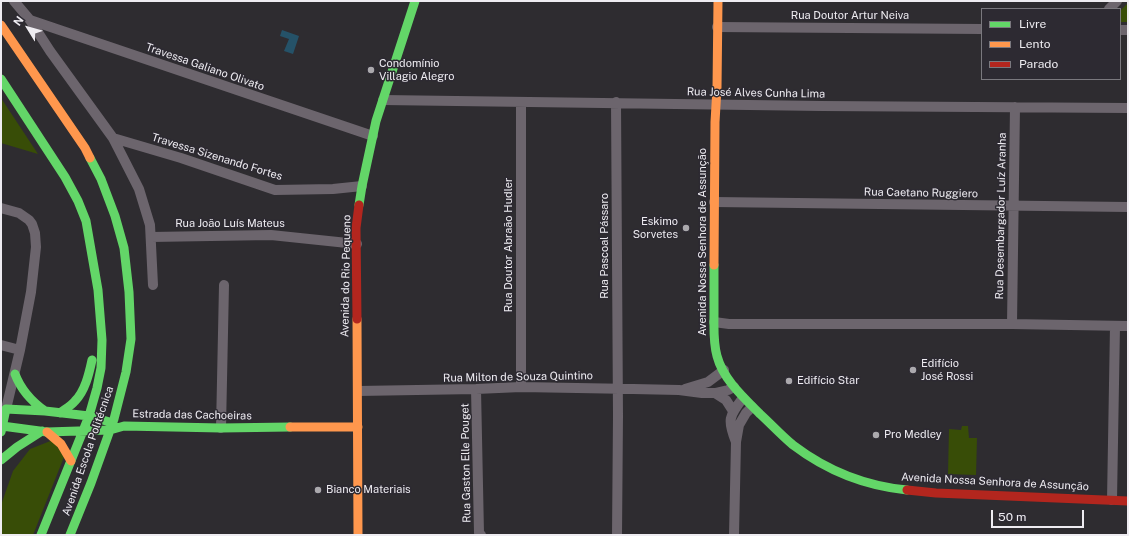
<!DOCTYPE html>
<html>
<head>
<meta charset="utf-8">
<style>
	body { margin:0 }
	#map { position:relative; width:1129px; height:536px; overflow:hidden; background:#2e2c30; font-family:"Public Sans",sans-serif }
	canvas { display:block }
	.frame { position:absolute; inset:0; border:2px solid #eeecf1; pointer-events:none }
	.legend { position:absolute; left:981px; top:8px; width:140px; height:72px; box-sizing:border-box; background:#2d2a32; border:1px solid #7a787e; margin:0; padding:5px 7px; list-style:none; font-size:12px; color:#eeecf1 }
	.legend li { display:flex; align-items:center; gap:8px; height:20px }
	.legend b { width:20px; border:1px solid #7a787e }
	.north { position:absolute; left:8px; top:8px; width:40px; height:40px; -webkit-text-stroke:3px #2d2a32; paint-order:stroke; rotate:307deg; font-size:11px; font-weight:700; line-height:16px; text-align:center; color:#eeecf1 }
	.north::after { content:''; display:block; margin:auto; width:14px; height:18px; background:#eeecf1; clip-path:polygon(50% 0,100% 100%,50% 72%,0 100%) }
	.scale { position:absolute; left:991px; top:510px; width:93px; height:18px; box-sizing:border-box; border:2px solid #eeecf1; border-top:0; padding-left:5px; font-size:12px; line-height:14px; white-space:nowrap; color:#eeecf1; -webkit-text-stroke:3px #2d2a32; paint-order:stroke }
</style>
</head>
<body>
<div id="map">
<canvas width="1129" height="536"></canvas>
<div class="frame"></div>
<ul class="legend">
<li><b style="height:5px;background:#63d668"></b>Livre</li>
<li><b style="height:5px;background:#ff974d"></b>Lento</li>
<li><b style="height:5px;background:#b3261e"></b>Parado</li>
</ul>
<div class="north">N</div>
<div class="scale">50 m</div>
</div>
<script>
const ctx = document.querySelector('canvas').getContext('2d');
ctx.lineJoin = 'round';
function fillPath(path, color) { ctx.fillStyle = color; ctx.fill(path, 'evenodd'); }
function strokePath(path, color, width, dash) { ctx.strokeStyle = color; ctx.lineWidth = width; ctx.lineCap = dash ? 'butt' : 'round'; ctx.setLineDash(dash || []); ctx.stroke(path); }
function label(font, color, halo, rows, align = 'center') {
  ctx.font = font + ' "Public Sans",sans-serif'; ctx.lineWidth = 3; ctx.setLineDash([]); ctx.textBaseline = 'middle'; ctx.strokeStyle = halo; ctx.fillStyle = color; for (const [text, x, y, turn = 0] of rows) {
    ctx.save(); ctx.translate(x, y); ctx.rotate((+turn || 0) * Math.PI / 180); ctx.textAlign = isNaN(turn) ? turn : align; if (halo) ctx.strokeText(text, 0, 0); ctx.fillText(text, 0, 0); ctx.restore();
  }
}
const green = new Path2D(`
	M 1128,3 L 1128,22 L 1120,22 L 1120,11 Z
	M 1,98 L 38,154 L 1,143 Z
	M 962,426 L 968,426 L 969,438 L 977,438 L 976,475 L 948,474 L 949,429 L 961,430 Z
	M 53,440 L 64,457 L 33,535 L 1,535 L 1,505 L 13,471 L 30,449 Z`);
const water = new Path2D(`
	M 282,30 L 299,36 L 293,54 L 284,51 L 289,39 L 280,36 Z`);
const street = new Path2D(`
	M 14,1 L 30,20 L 50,51 L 113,138 L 139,189 L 150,225 L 153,285
	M 1109,9 L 1117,1
	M 30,20 L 373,136
	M 717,27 L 982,29
	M 1120,30 L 1128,30
	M 383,100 L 822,106 L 1128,108
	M 521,102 L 521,387
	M 616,102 L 618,416 L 617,535
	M 113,138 L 181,158 L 275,190 L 333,189 L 362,186
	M 714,202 L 1128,207
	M 1,208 L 19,213 L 29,220 L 32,224 L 35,233 L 36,247 L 31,292 L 20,350 L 6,409
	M 151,237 L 271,235 L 357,244
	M 714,322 L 729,324 L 1012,324 L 1128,326
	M 1012,324 L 1015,107
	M 1,345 L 20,350
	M 476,389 L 479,533 L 481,535
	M 685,389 L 708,382 L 724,370
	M 358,391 L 476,389 L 521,387 L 633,389 L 679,390 L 702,393 L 715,393 L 728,390 L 734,387
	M 715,393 L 726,400 L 733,411
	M 221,428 L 224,285
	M 736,442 C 727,420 729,416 743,398
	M 1112,500 L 1115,326
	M 734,535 L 736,442 L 739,425 L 746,413 L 752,407`);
const fast = new Path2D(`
	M 1,79 L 65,177 L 78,201 L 86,221 L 98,290 L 102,340 L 101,368 L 97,388 L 89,416 L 41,535
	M 359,205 L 362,186 L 376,121 L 415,1
	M 714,265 C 714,281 714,297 714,313 C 714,328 713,342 717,356 C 723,379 743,397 760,414 C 771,424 781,435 793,445 C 826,470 866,486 907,490
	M 15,374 C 21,390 31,401 45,411
	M 60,413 C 65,409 71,406 75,401 C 85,391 89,374 92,360
	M 2,426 L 47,432 L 110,430 L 124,426 L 221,428 L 290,427
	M 1,432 L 6,409 L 45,411 L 89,416 L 113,423
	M 1,460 L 17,447 L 42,431
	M 70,535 L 91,483 L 114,419 L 126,372 L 131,339 L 129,292 L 124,248 L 115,216 L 101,179 L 90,158`);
const slow = new Path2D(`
	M 1,25 L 85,148 L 90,158
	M 714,265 L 715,122 L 717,88 L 718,1
	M 357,319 L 358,535
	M 290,427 L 358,427
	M 47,432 L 61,444 L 71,461`);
const jam = new Path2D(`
	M 357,319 L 356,228 L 359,205
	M 907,490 L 936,493 L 1128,501`);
const markers = [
	[371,70,4,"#aba9ad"],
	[686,228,4,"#aba9ad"],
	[913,370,4,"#aba9ad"],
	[789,381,4,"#aba9ad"],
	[876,435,4,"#aba9ad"],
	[318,490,4,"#aba9ad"]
];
const streetNames = [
	["Rua Doutor Artur Neiva",850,16],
	["Travessa Galiano Olivato",205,67,19],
	["Rua José Alves Cunha Lima",756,93,1],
	["Travessa Sizenando Fortes",217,157,17],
	["Rua Caetano Ruggiero",921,193,1],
	["Rua Desembargador Luíz Aranha",1001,216,-89],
	["Rua João Luís Mateus",230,224],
	["Avenida Nossa Senhora de Assunção",703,242,-90],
	["Rua Doutor Abraão Hudler",509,245,-90],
	["Rua Pascoal Pássaro",605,246,-90],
	["Avenida do Rio Pequeno",346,276,-89],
	["Rua Milton de Souza Quintino",518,377,-1],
	["Estrada das Cachoeiras",192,415,1],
	["Avenida Escola Politécnica",88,451,-71],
	["Rua Gaston Elle Pouget",466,463,-91],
	["Avenida Nossa Senhora de Assunção",995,482,3]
];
const poiNames = [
	["Condomínio",379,64],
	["Villagio Alegro",379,77],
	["Eskimo",678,222,"right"],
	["Sorvetes",678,235,"right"],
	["Edifício",921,364],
	["José Rossi",921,377],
	["Edifício Star",797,381],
	["Pro Medley",884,435],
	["Bianco Materiais",326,490]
];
fillPath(green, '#384d07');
fillPath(water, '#255268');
strokePath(street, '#6c656d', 10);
strokePath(fast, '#63d668', 9);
strokePath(slow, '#ff974d', 9);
strokePath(jam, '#b3261e', 9);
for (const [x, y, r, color] of markers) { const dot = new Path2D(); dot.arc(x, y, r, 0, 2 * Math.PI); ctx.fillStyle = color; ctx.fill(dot); strokePath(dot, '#2d2a32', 1.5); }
label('11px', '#eeecf1', '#2d2a32', streetNames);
label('11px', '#eeecf1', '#2d2a32', poiNames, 'left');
</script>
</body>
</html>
